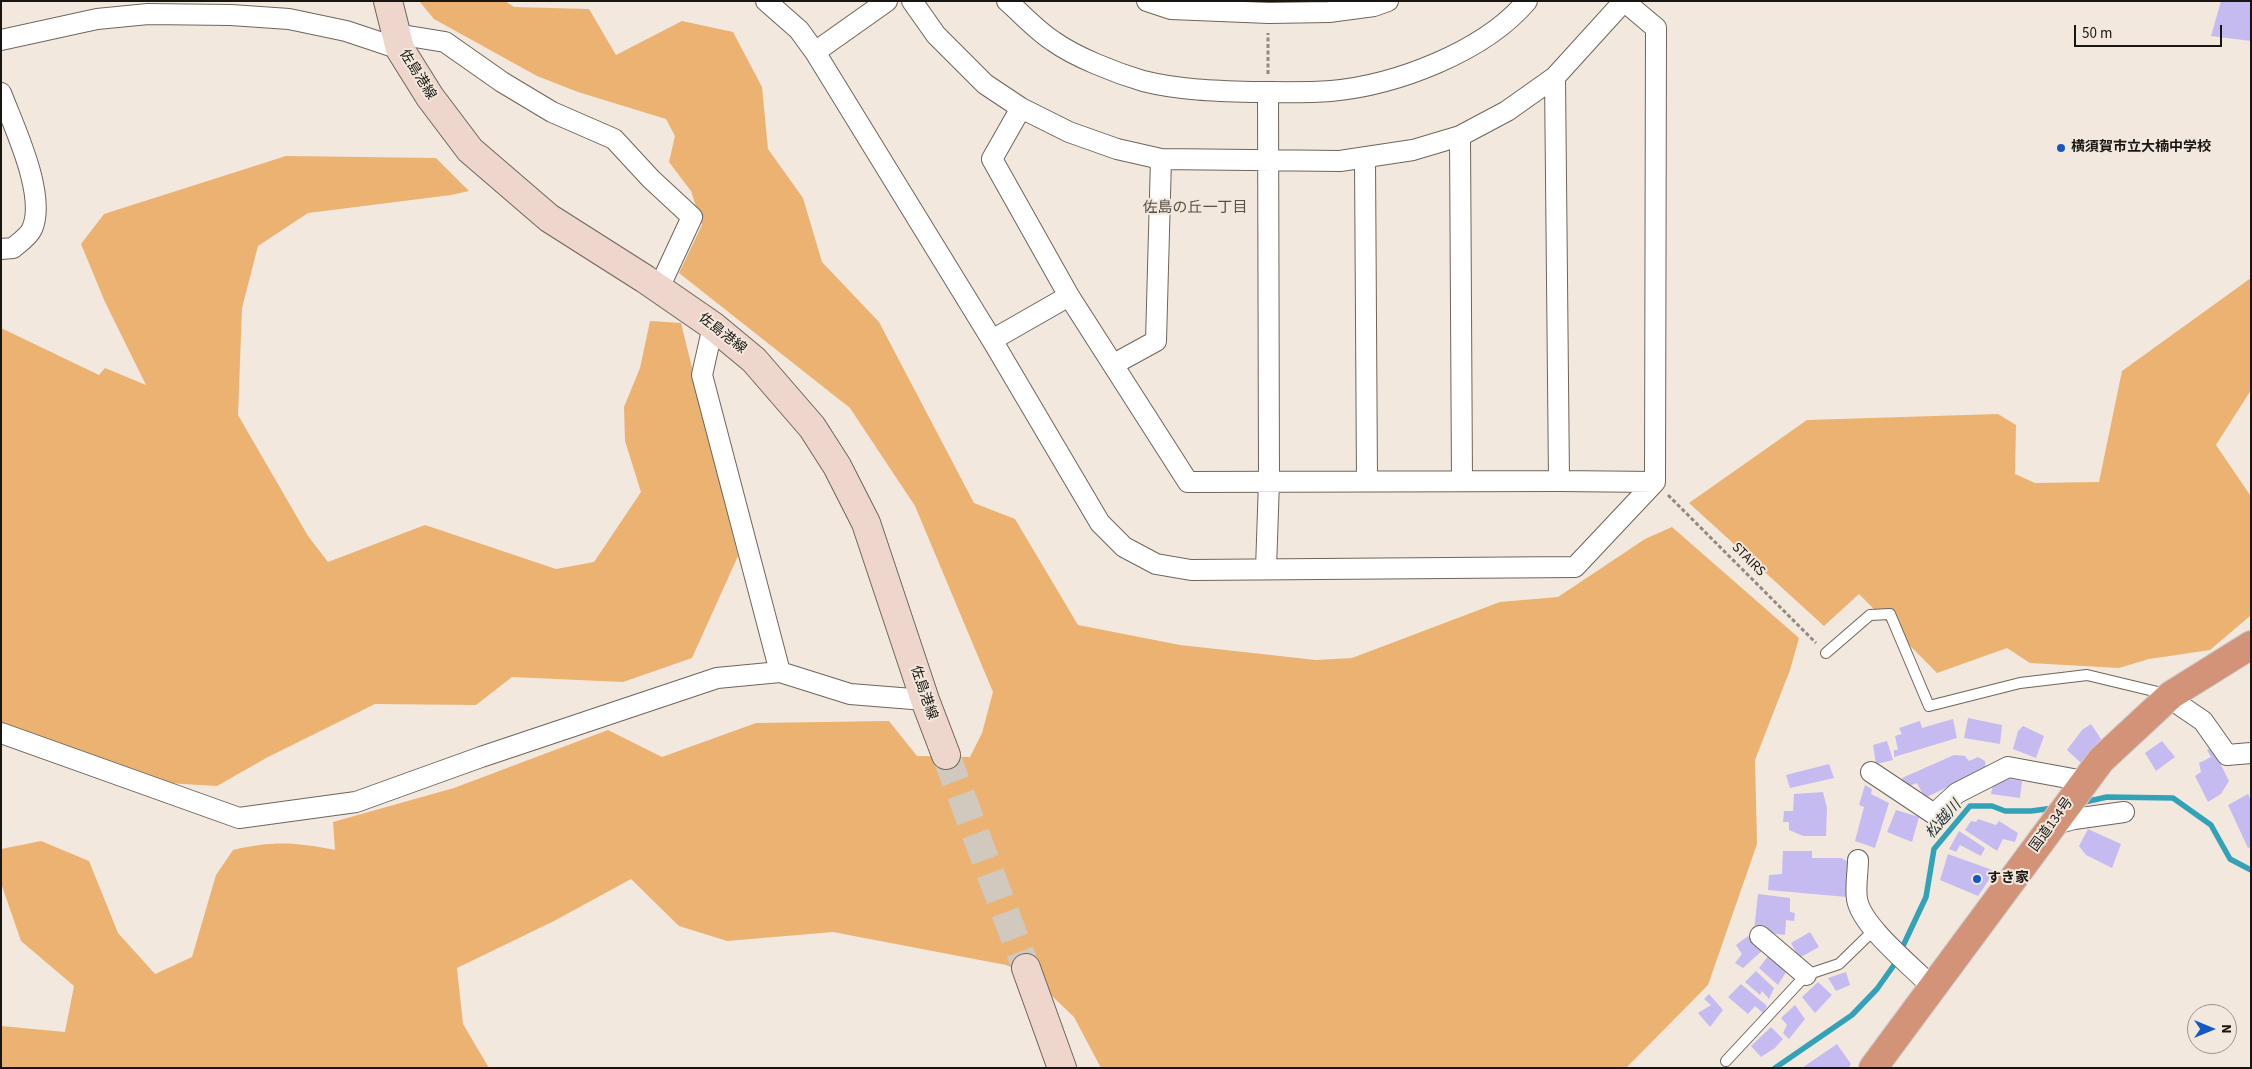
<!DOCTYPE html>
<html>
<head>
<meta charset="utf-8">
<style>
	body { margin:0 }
	#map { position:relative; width:2252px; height:1069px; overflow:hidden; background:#f2e8dd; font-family:"Source Sans 3",sans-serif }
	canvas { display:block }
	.frame { position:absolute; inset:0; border:2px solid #191511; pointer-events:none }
	.north { position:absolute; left:2187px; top:1004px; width:50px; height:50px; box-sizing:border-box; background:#f2e8dd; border:1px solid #9b948b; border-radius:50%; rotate:90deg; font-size:14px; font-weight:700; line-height:20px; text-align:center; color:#191511 }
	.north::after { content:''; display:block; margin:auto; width:18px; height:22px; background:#1458c3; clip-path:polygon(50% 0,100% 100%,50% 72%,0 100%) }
	.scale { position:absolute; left:2074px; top:25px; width:148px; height:22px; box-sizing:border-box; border:2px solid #191511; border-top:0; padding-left:6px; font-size:15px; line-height:18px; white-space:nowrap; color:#191511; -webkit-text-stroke:4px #f2e8dd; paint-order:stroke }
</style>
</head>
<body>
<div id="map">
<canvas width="2252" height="1069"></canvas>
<div class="frame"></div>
<div class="north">N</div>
<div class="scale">50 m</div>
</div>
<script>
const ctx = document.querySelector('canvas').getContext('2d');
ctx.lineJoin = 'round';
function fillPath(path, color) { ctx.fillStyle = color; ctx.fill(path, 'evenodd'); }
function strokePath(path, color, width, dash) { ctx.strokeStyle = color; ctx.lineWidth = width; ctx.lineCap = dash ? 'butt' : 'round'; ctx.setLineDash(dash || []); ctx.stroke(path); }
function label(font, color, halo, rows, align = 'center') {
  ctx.font = font + ' "Source Sans 3","Noto Sans JP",sans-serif'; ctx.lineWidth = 4; ctx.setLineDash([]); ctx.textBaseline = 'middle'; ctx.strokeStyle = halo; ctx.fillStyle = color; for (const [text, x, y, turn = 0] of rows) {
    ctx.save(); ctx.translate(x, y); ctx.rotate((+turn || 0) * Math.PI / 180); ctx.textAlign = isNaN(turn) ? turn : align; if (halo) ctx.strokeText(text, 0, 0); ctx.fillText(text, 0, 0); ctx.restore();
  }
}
const green = new Path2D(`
	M 419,1 L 505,1 L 514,7 L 589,9 L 616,55 L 682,21 L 733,32 L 762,87 L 768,149 L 803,198 L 822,262 L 879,322 L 974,503 L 1015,519 L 1078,625 L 1180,645 L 1316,660 L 1352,658 L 1500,602 L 1558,597 L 1645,539 L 1672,527 L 1799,638 L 1790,670 L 1755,760 L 1757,844 L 1708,985 L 1626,1068 L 1101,1068 L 1074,1017 L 1030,975 L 1006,965 L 833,932 L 727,941 L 679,926 L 631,879 L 554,921 L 457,968 L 463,1024 L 489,1068 L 1,1068 L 1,1026 L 65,1032 L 74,986 L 21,941 L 1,883 L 1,849 L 41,841 L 89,861 L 118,933 L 155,974 L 192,957 L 216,875 L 233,850 C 273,841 294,842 335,850 L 333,822 L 454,788 L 608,730 L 662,757 L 756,723 L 889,721 L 917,756 L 970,757 L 982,733 L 993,692 L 915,506 L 850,408 L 679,273 L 702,225 L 691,191 L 669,162 L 675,136 L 666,119 L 578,92 L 537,76 L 434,19 Z
	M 286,156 L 436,158 L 469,191 L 451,195 L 308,213 L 258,246 L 242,308 L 238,415 L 308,536 L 328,562 L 425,525 L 556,569 L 594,562 L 641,492 L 625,441 L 624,407 L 640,368 L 650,321 L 681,323 L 738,556 L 692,658 L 623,682 L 512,677 L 476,705 L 375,704 L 268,757 L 217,786 L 167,783 L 1,723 L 1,328 L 99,375 L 105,368 L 146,385 L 105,302 L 81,244 L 104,214 Z
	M 2251,278 L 2251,390 L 2216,445 L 2250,495 L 2250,616 L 2210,650 L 2149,659 L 2119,668 L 2030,663 L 2007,648 L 1937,673 L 1859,594 L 1824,626 L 1689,503 L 1807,420 L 1998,414 L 2016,425 L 2015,474 L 2035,483 L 2099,482 L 2122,371 Z`);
const stream = new Path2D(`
	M 2080,803 L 2107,797 L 2173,798 L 2211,825 L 2230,859 L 2251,870
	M 1775,1068 L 1852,1015 L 1877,989 L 1894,965 L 1926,897 L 1934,849 L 1970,806 L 1992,806 L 2005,811 L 2031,811 L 2054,808`);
const building = new Path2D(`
	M 2221,1 L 2251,1 L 2251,41 L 2211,36 Z
	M 1968,718 L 2002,725 L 2000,744 L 1964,738 Z
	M 1953,719 L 1957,738 L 1894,757 L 1894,750 L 1898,750 L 1895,736 L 1902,734 L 1899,728 L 1920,721 L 1922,728 Z
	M 2091,724 L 2101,739 L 2081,763 L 2067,750 L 2082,730 Z
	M 2023,726 L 2044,736 L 2036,758 L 2013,749 L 2018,731 Z
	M 1887,741 L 1893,760 L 1876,764 L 1873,745 Z
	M 2162,741 L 2175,757 L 2156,771 L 2145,753 Z
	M 2212,747 L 2229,781 L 2221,794 L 2208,802 L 2195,776 L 2201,772 L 2199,763 L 2211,757 L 2207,750 Z
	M 1954,755 L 1965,756 L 1969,761 L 1978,757 L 1985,761 L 1986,770 L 1972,775 L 1925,798 L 1917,783 L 1906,787 L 1902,778 Z
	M 1829,764 L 1834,778 L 1790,788 L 1786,775 Z
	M 2004,778 L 2022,781 L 2020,798 L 1991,794 L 1993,784 Z
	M 1865,785 L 1872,789 L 1871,794 L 1889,803 L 1875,848 L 1855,841 L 1864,807 L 1859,805 Z
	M 1823,792 L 1827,808 L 1826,836 L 1803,836 L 1789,830 L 1789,822 L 1783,822 L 1784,811 L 1793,811 L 1794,794 Z
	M 2248,794 L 2251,800 L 2251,847 L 2248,848 L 2228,805 Z
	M 1896,810 L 1919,817 L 1912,842 L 1887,832 Z
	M 1978,819 L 1996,825 L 1999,821 L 2018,833 L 2015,842 L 2003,839 L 1997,851 L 1965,830 L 1971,821 L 1976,822 Z
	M 2088,829 L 2121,844 L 2112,868 L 2086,855 L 2079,846 Z
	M 1959,831 L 1985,848 L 1981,856 L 1960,845 L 1956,852 L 1949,849 Z
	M 1783,851 L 1812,851 L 1812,858 L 1841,858 L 1849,862 L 1847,897 L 1768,890 L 1769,875 L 1782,874 Z
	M 1948,854 L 1995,871 L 1978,896 L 1940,880 Z
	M 1758,894 L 1790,898 L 1790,912 L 1795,913 L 1794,921 L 1786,920 L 1785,935 L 1754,931 Z
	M 1810,932 L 1819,947 L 1799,958 L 1791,943 Z
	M 1748,936 L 1752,941 L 1764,949 L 1743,968 L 1735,963 L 1742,954 L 1736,945 Z
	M 1769,955 L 1786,972 L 1778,985 L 1759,968 Z
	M 1756,971 L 1774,988 L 1769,999 L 1762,991 L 1760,995 L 1745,982 Z
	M 1846,972 L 1850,985 L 1836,991 L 1828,978 Z
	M 1818,982 L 1832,995 L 1815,1013 L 1802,997 Z
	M 1741,984 L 1767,1006 L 1763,1013 L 1755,1006 L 1748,1014 L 1728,997 Z
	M 1709,994 L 1723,1010 L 1710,1027 L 1698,1013 L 1711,1005 L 1704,999 Z
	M 1795,1005 L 1805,1019 L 1789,1039 L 1783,1033 L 1787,1025 L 1781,1018 Z
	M 1771,1027 L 1783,1039 L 1775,1048 L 1761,1057 L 1751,1046 Z
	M 1837,1044 L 1851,1064 L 1849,1068 L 1802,1068 Z`);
const secondaryTunnel = new Path2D(`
	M 946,755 L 1026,968`);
const path = new Path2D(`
	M 1268,74 L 1268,33
	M 1668,495 L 1816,643`);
const service = new Path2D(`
	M 1826,653 L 1870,615 L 1890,614 L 1929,706 L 2020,683 L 2087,675 L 2166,694
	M 1726,1061 L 1806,975 L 1839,964 L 1875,929`);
const minor = new Path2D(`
	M 766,1 L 799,30 L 815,52 L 992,340 L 1100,523 L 1124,547 L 1156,564 L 1191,570 L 1575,567 L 1655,482 L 1656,28 L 1624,1
	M 912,1 L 936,35 L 985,84 L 1021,108 L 1069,132 L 1117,149 L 1161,159 L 1340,161 L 1413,150 L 1460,136 L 1507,111 L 1555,77 L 1624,1
	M 1007,1 C 1022,14 1036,30 1053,41 C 1075,57 1116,73 1143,81 C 1179,90 1215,91 1252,92 C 1278,92 1305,93 1331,91 C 1396,85 1484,52 1527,1
	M 1147,1 L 1171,9 L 1269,13 L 1329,12 L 1374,6 L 1388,1
	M 396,34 L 445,42 L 502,82 L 552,112 L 614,139 L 651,179 L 692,217 L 659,288
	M 1,40 L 97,19 L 148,14 L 231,15 L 289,19 L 346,31 L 400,49
	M 815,52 L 887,1
	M 1555,77 L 1559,481
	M 1,93 C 14,127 47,195 32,229 C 29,236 19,243 13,248 L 1,249
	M 1021,108 L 992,159 L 1069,296 L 1188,482 L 1559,481 L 1655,482
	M 1460,136 L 1462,481
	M 1365,159 L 1367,481
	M 713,326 L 702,375 L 780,672
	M 992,340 L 1069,296
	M 1114,364 L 1156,341 L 1161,159
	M 1266,569 L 1269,481 L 1268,92
	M 2171,695 L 2181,706 L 2203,721 L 2227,755 L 2251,753
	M 1,733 L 239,818 L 356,802 L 481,757 L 717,678 L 780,672 L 850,694 L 925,700
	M 1871,772 L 1934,814 L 1957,793 L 2008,767 L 2084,781
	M 2052,825 L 2074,819 L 2124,812
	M 1858,860 C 1858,872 1855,887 1857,899 C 1861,926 1912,966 1932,987
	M 1760,936 L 1806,975`);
const secondary = new Path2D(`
	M 388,1 L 400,49 L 430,97 L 470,150 L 549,218 L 645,279 L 713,326 L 754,360 L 812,427 L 837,466 L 866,523 L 925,700 L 946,755
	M 1026,968 L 1062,1068`);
const trunk = new Path2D(`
	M 1873,1068 L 2101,760 L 2171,695 L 2251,645`);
const markers = [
	[2061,148,5,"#1458c3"],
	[1977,879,5,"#1458c3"]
];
const streetNames = [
	["佐島港線",417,75,58],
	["佐島港線",722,334,38],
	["STAIRS",1748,560,45],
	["佐島港線",923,693,71],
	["国道134号",2052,825,-54]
];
const poiNames = [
	["横須賀市立大楠中学校",2071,148],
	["すき家",1987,879]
];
const neighbourhoodNames = [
	["佐島の丘一丁目",1195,209]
];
const waterNames = [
	["松越川",1944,820,-49]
];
fillPath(green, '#ebb272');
strokePath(stream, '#33a2b8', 5.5);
fillPath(building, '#c6bbf1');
strokePath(secondaryTunnel, '#d1c8be', 28, [28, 14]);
strokePath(service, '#6e655c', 12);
strokePath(minor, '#6e655c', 22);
strokePath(secondary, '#6e655c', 30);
strokePath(trunk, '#cccccb', 30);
strokePath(path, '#918a82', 3, [4, 2.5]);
strokePath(service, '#fff', 10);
strokePath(minor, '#fff', 20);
strokePath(secondary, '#eed6cc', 28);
strokePath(trunk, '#d39378', 28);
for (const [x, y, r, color] of markers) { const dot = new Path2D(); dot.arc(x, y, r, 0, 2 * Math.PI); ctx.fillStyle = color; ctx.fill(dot); strokePath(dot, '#f2e8dd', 2); }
label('14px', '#191511', '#f2e8dd', streetNames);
label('bold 14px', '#191511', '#f2e8dd', poiNames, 'left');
label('15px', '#584f46', '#f2e8dd', neighbourhoodNames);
label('italic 15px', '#1b3338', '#f2e8dd', waterNames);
</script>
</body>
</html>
